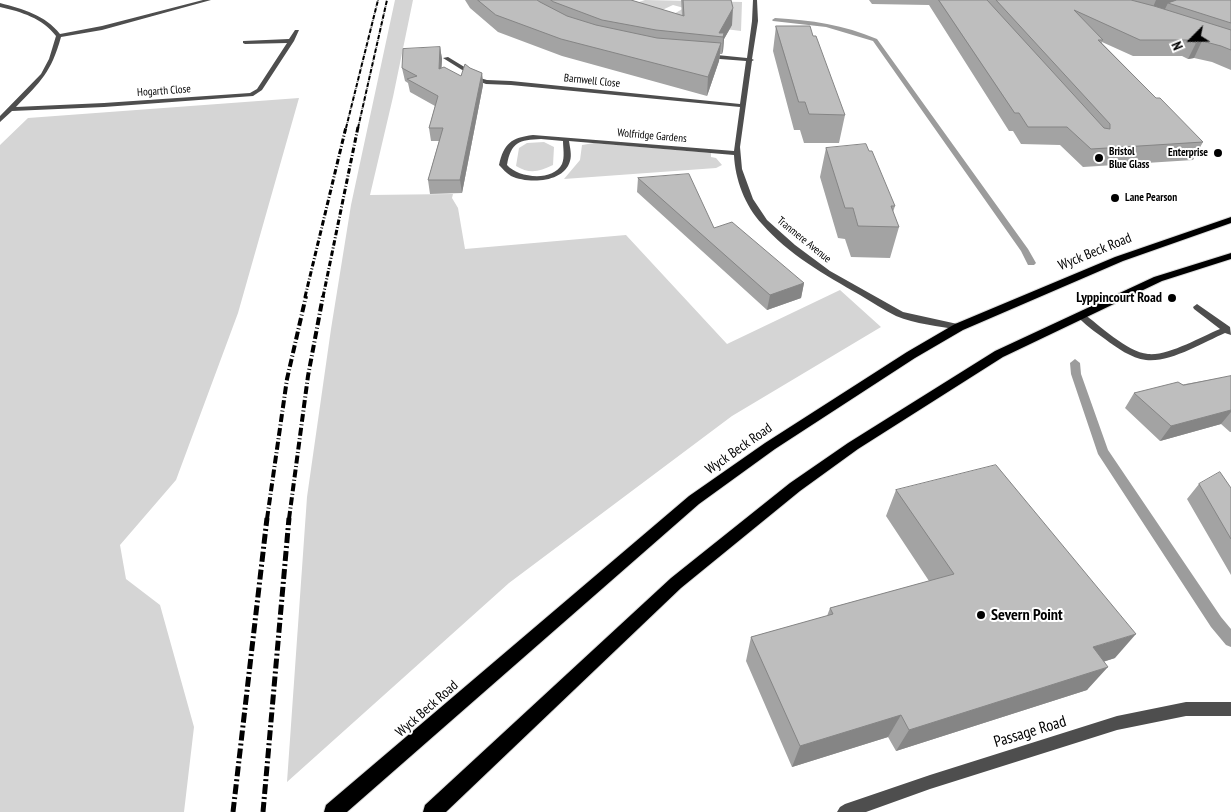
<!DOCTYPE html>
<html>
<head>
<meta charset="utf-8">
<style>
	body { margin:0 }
	#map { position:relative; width:1231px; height:812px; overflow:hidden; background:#fff; font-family:"PT Sans Narrow",sans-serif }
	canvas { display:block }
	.north { position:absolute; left:1166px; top:15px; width:50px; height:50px; -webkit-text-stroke:4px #fff; paint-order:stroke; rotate:247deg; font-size:14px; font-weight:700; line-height:20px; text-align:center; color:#000 }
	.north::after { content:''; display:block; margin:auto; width:18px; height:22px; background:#000; clip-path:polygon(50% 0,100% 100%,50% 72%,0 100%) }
</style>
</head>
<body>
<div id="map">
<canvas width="1231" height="812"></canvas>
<div class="north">N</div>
</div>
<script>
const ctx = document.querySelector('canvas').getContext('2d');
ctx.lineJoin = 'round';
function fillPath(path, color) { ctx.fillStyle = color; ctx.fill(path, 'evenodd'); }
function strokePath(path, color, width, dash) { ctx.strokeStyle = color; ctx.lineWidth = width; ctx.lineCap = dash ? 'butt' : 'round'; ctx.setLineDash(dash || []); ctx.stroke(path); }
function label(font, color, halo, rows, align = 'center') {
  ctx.font = font + ' "PT Sans Narrow",sans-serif'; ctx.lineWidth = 4; ctx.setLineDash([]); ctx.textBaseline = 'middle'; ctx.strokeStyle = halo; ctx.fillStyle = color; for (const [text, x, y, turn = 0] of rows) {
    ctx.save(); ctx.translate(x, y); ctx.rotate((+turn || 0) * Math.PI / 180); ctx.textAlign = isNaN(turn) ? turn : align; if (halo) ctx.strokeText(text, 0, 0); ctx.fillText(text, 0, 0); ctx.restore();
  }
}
const green = new Path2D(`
	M 395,0 L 413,0 L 393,97 L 370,195 L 453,194 L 452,198 L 458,208 L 465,249 L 626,235 L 727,344 L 840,290 L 881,327 L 732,416 L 509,583 L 287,782 L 307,497 L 331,329 L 351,205 Z
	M 645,0 L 742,2 L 741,31 L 662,21 L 684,8 L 673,5 L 647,17 L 633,4 Z
	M 299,98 L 238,313 L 176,480 L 120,545 L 126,579 L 160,605 L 194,727 L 184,812 L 0,812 L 0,145 L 28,118 Z
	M 544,142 L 554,147 L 553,165 C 539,172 529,174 516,166 L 519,148 L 527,143 Z
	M 594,143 L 711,153 L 711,157 L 716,158 L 722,165 L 716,168 L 564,179 L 580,160 L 582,145 Z`);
const stream = new Path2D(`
	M 775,18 C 811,20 844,25 877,39 L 1028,249 L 1036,263 L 1034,265 L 1028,265 L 1021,251 L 873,41 L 826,27 L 773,21 L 772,20 Z
	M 1075,359 L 1080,363 L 1081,374 L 1108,450 L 1221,617 L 1231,629 L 1231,647 L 1226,645 L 1211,627 L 1098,454 L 1071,374 L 1070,363 Z`);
const minor = new Path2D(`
	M 203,0 L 211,0 L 102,30 L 61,37 C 51,73 41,81 16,107 L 104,103 L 250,93 L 257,89 L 287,43 L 245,44 L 243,43 L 243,41 L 289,39 L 295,30 L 299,30 L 294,41 L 262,90 L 253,96 L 104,107 L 12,111 L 0,122 L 0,116 L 41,74 L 49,59 L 56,36 C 42,18 22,12 0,7 L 0,3 C 23,9 45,15 60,34 L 102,26 Z
	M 753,0 L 757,0 L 758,21 L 752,59 L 754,60 L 752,61 L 740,147 L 742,169 L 753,199 L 767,220 L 795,245 L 830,271 L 903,312 L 962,325 L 964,327 L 962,329 L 959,330 C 939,326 915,324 896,316 C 884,310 872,302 860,295 C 825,275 788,254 762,224 C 745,206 735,179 734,155 L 569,141 C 570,148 572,155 570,161 C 564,183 528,184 511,176 C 506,173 503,169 499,165 C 504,143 511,138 533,135 L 734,151 L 740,107 L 511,85 L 486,84 L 472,79 L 467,73 L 443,58 L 448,57 L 471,71 L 476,77 L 487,80 L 511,81 L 740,104 L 746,61 L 707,58 L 704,56 L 707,54 L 747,58 L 752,21 ZM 541,139 L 563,141 C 563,148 565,157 562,164 C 553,182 518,178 507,165 C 511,142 519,140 541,139 Z
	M 1197,304 L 1230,327 L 1231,335 L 1225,333 C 1204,342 1170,363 1146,360 C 1131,358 1117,348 1105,339 C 1095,332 1084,324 1076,315 L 1077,313 L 1083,313 C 1099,325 1127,352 1148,354 C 1169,356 1200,337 1220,329 L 1194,309 L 1193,307 Z
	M 1186,702 L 1231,702 L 1231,716 L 1186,716 L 1117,730 L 930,789 L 866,812 L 837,812 L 840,807 L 845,804 L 930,775 L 1117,716 Z`);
const primary = new Path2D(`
	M 1231,217 L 1231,223 L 1123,261 L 963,330 L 915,358 L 775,449 L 699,504 L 347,812 L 324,812 L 326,805 L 689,496 L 765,443 L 907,352 L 955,324 L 1115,257 Z
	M 1231,253 L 1231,259 L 1162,281 L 1003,357 L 858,449 L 800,491 L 681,588 L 446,812 L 423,812 L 425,805 L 671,578 L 790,483 L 848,443 L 995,351 L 1154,277 Z`);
const railFar3 = new Path2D(`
	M 346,128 L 378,0
	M 358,128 L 387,0`);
const railFar2 = new Path2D(`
	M 305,297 L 346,127
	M 323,297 L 358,127`);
const railFar1 = new Path2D(`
	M 267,519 L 287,379 L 306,296
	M 289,519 L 308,376 L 323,296`);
const rail = new Path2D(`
	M 233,812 L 267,518
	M 263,812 L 289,518`);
const wall = new Path2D(`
	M 465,0 L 631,0 L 682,16 L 681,0 L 731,0 L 732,25 L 724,39 L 723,51 L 722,54 L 720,54 L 719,61 L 707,96 L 562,56 L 498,32 L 470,8 Z
	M 869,0 L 1231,0 L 1231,70 L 1212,62 L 1194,58 L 1188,59 L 1182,56 L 1133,56 L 1102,42 L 1102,43 L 1156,98 L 1203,142 L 1193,160 L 1083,167 L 1060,145 L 1021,144 L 1013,131 L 1009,131 L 929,5 L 872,4 Z
	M 776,26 L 845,115 L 839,143 L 804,143 L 800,130 L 794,130 L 773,51 Z
	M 440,47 L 442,59 L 441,68 L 461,76 L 470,68 L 482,73 L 483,85 L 462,193 L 430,194 L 428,180 L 439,141 L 431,141 L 429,128 L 435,106 L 410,92 L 408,83 L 405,81 L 402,68 Z
	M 826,148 L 869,151 L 895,206 L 893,212 L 899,227 L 890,258 L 851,257 L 845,239 L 838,238 L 820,177 Z
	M 638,178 L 714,228 L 804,283 L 801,298 L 767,310 L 637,192 Z
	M 1231,376 L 1231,432 L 1230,432 L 1221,424 L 1160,441 L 1125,408 L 1134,393 Z
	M 1199,484 L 1231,488 L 1231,575 L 1187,499 Z
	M 896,490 L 1115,658 L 1103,662 L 1087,690 L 896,751 L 888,737 L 792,767 L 746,661 L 751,637 L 827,616 L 830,608 L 929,581 L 886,516 Z`);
const shadedWall = new Path2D(`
	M 1156,0 L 1211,0 L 1168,3 L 1165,9 L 1150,14 Z
	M 733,8 L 732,25 L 724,39 L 723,51 L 722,54 L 723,37 L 719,33 Z
	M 1202,41 L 1194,58 L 1188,59 L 1196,43 Z
	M 721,43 L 719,61 L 707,96 L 708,77 Z
	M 440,47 L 442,59 L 441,81 L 439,69 Z
	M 482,73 L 483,85 L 462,193 L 460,180 Z
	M 804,283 L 801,298 L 767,310 L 770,295 Z
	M 1231,410 L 1231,412 L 1221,424 L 1160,441 L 1171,426 Z
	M 1136,634 L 1115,658 L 1073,671 L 1093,647 Z
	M 1108,667 L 1087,690 L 896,751 L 909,730 Z
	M 901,715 L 888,737 L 792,767 L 800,746 Z`);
const building = new Path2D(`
	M 478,0 L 537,0 L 540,2 L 567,16 L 596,25 L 657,38 L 721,43 L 708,77 L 561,39 L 496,15 Z
	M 551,0 L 631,0 L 684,16 L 683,0 L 731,0 L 733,8 L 719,33 L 724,33 L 723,37 L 656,30 L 602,20 L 554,2 Z
	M 939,0 L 987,0 L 1104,128 L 1110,129 L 1110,124 L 996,0 L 1131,0 L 1154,6 L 1231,30 L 1231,50 L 1221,46 L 1202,41 L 1196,43 L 1190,40 L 1140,40 L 1074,10 L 1103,40 L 1098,40 L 1156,98 L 1160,98 L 1203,142 L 1091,149 L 1067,127 L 1028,127 L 1019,113 L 1015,113 Z
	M 1177,0 L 1231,0 L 1231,23 L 1168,3 Z
	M 776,26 L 810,26 L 813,36 L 816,36 L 845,115 L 809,114 L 805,102 L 799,102 Z
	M 440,47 L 439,69 L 444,67 L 461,76 L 465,64 L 470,68 L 482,73 L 460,180 L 428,180 L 443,128 L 429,128 L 438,96 L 407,79 L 417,76 L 402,68 L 403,49 Z
	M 866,144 L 869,151 L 872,151 L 895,206 L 891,206 L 899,227 L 858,226 L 853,208 L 845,208 L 826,148 Z
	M 689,174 L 714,228 L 732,222 L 804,283 L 770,295 L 638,178 Z
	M 1231,376 L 1231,410 L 1171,426 L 1134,393 L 1178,382 L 1183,385 Z
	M 996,465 L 1136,634 L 1093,647 L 1108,667 L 909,730 L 901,715 L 800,746 L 751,637 L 833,614 L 830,608 L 954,574 L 896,490 Z
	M 1220,472 L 1231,488 L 1231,539 L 1199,484 Z`);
const markers = [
	[1218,153,5,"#000"],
	[1099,158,5,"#000"],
	[1115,198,5,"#000"],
	[1172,298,5,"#000"],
	[981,615,5,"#000"]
];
const farStreetnames = [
	["Barnwell Close",592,81,6],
	["Hogarth Close",164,91,-4],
	["Wolfridge Gardens",652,136,5],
	["Tranmere Avenue",804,240,39]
];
const farPoinames = [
	["Bristol",1109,152],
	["Blue Glass",1109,165],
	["Enterprise",1208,153,"right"],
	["Lane Pearson",1125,198]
];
const streetNames = [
	["Wyck Beck Road",1095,252,-22],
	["Wyck Beck Road",739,449,-35],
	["Wyck Beck Road",427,709,-41]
];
const poiNames = [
	["Lyppincourt Road",1162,298]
];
const nearPoinames = [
	["Severn Point",991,615]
];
const nearStreetnames = [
	["Passage Road",1030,732,-17]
];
fillPath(green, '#d5d5d5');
fillPath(stream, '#9c9c9c');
strokePath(primary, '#dbdbdb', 2);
fillPath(minor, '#4e4e4e');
fillPath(primary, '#000');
strokePath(railFar3, '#000', 2, [4.5, 1, 0.5, 1]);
strokePath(railFar2, '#000', 3, [5.5, 2, 1, 2]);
strokePath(railFar1, '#000', 4, [8, 2.5, 1, 2.5]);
strokePath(rail, '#000', 5, [10, 3, 2, 3]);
fillPath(wall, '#a3a3a3');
fillPath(shadedWall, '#858585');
fillPath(building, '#bebebe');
strokePath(building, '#858585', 1);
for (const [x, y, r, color] of markers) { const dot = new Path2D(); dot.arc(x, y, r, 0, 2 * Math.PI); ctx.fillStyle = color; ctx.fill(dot); strokePath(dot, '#fff', 2); }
label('11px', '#000', '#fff', farStreetnames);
label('bold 11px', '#000', '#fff', farPoinames, 'left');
label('14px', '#000', '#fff', streetNames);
label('bold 14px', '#000', '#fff', poiNames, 'right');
label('bold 16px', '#000', '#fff', nearPoinames, 'left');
label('16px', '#000', '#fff', nearStreetnames);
</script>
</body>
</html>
